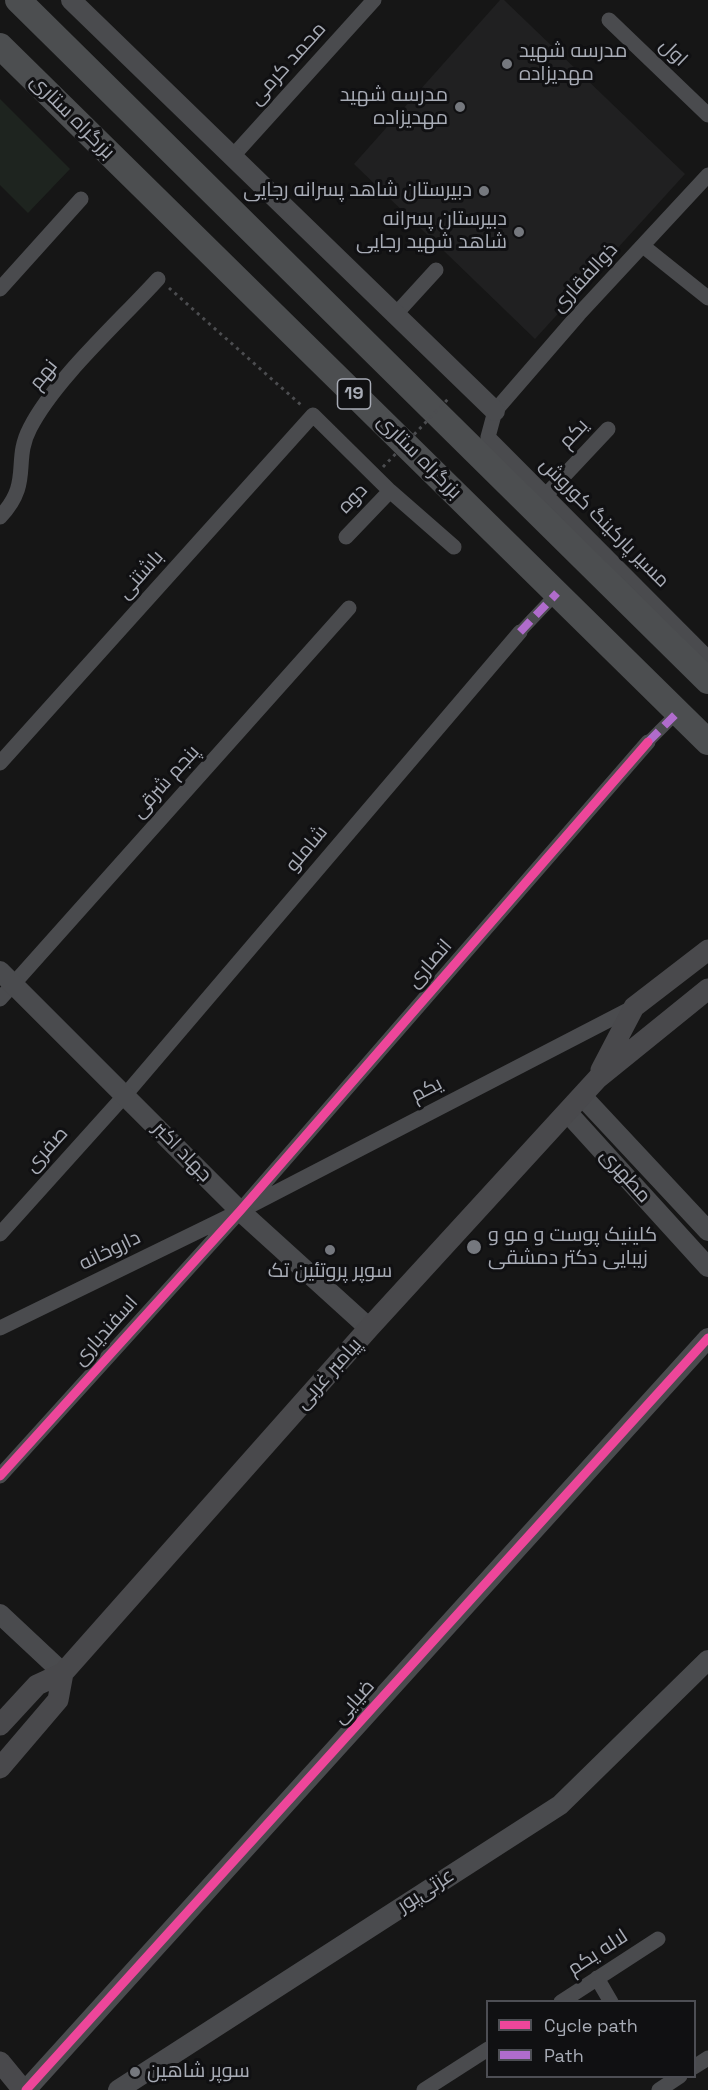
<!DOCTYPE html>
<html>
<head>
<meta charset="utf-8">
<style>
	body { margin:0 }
	#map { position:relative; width:708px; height:2090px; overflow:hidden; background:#161616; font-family:"Space Grotesk",sans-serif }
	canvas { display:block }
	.legend { position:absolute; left:486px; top:2000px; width:210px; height:78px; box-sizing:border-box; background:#101012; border:2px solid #4d4e54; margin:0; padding:8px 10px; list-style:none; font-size:18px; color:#a8acb6 }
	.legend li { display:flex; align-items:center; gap:12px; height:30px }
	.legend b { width:30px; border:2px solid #4d4e54 }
</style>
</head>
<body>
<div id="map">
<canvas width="708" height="2090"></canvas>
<ul class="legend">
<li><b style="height:8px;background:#ed469a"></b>Cycle path</li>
<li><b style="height:8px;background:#b06ccc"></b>Path</li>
</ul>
</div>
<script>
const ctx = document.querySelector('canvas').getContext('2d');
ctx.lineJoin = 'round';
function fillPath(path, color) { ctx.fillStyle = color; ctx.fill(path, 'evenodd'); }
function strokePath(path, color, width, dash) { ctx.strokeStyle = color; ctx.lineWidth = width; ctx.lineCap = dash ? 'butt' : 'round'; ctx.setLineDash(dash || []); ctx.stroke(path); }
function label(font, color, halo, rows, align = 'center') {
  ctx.font = font + ' "Space Grotesk",Cairo,sans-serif'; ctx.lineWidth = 6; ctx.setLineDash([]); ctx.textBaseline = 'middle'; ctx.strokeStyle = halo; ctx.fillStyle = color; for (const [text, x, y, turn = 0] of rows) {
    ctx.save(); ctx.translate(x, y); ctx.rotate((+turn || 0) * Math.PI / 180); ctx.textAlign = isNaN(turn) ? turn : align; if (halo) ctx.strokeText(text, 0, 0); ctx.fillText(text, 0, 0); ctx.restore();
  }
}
const built = new Path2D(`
	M 500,0 L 504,0 L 685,174 L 535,339 L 354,164 Z`);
const green = new Path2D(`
	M 0,99 L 70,169 L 28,213 L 0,185 Z`);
const path = new Path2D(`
	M 169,288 L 301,405`);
const pedestrian = new Path2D(`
	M 520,632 L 557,593
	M 648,742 L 678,712`);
const minor = new Path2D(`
	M 609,20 L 708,115
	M 232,157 L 374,0
	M 708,175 L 579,314 L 495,411 L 488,437 L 708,658
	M 643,246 L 708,298
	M 0,289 L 81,199
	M 394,316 L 436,270
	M 546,495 L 608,429
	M 0,517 C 33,482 12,462 30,428 C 55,379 120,321 158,279
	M 346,537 L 390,491
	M 0,763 L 313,415 L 390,491 L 454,547
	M 0,999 L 349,608
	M 0,1234 L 126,1094 L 520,632
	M 0,1328 L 240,1211 L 634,1007
	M 0,1476 L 240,1211 L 648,742
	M 597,1978 L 611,2002
	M 561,2002 L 658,1939
	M 694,2067 L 708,2058
	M 424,2090 L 488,2049
	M 659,2090 L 680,2076`);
const tertiary = new Path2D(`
	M 71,0 L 495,411
	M 0,971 L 240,1211 L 369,1328
	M 582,1096 L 708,1231
	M 567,1112 L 708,1267
	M 0,1614 L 63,1673
	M 26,2090 L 708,1338
	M 118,2090 L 560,1805 L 708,1660`);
const secondary = new Path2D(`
	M 601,1070 L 634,1007 L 708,950
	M 0,1725 L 37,1685 L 63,1673 L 369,1328 L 598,1078 L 708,989
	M 0,1768 L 58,1700 L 63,1673
	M 0,2062 L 23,2090`);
const trunk = new Path2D(`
	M 18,0 L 708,681
	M 0,46 L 708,742`);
const pathBridge = new Path2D(`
	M 383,467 L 450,397`);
const quiet = new Path2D(`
	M 520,632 L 557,593
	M 648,742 L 678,712`);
const cycleway = new Path2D(`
	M 0,1476 L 240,1211 L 648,742
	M 26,2090 L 708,1338`);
const markers = [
	[507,64,6,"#75787e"],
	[460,107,6,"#75787e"],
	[484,191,6,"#75787e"],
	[519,232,6,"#75787e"],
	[474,1247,8,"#75787e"],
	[330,1250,6,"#75787e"],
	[135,2072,6,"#75787e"]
];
const shields = [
	[354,394,33]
];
const shieldNames = [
	["19",354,394]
];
const poiNames = [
	["مدرسه شهيد",519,52],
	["مهديزاده",519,75],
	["مدرسه شهید",448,96,"right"],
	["مهدیزاده",448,119,"right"],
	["دبیرستان شاهد پسرانه رجایی",472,191,"right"],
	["دبیرستان پسرانه",507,220,"right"],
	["شاهد شهید رجایی",507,243,"right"],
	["کلینیک پوست و مو و",488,1236],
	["زیبایی دکتر دمشقی",488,1259],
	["سوپر پروتئین تک",330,1272,"center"],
	["سوپر شاهین",147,2072]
];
const streetNames = [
	["اول",673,53,44],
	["محمد کرمی",288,64,-48],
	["بزرگراه ستاری",72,117,45],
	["ذوالفقاری",585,278,-47],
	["نهم",44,375,-51],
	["یکم",574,434,-47],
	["بزرگراه ستاری",419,457,45],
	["دوه",353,499,-46],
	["مسیر پارکینگ کوروش",604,523,45],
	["باشتنی",141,575,-48],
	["پنجم شرقی",166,782,-48],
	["شاملو",307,849,-50],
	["انصاری",430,964,-49],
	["یکم",427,1090,-27],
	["صفری",47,1150,-48],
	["جهاد اکبر",182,1152,46],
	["مطهری",625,1176,48],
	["داروخانه",110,1251,-26],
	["اسفندیاری",106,1331,-48],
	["پیامبر غربی",329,1374,-48],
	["ضیایی",354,1702,-48],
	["عزتی‌پور",426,1891,-33],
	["لاله یکم",598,1953,-33]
];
fillPath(built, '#202021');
fillPath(green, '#1e241f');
strokePath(path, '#4c4d50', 3, [3, 4.5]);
strokePath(pedestrian, '#4a4b4e', 12);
strokePath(minor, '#4a4b4e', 15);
strokePath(tertiary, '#4a4b4e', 20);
strokePath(secondary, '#49494c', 21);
strokePath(trunk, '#4c4e50', 26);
strokePath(pathBridge, '#4c4d50', 3, [3, 4.5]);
strokePath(quiet, '#b06ccc', 8, [15, 8]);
strokePath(cycleway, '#ed469a', 9);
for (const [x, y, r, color] of markers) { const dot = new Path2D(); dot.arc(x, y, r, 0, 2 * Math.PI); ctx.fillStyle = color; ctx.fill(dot); strokePath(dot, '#101012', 2); }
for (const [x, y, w] of shields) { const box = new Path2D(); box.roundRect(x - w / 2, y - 15, w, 30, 4.5); ctx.fillStyle = '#101012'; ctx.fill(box); strokePath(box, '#a8acb6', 1.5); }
label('bold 18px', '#a8acb6', null, shieldNames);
label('20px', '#a8acb6', '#101012', poiNames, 'left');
label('20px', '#a8acb6', '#101012', streetNames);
</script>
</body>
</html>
